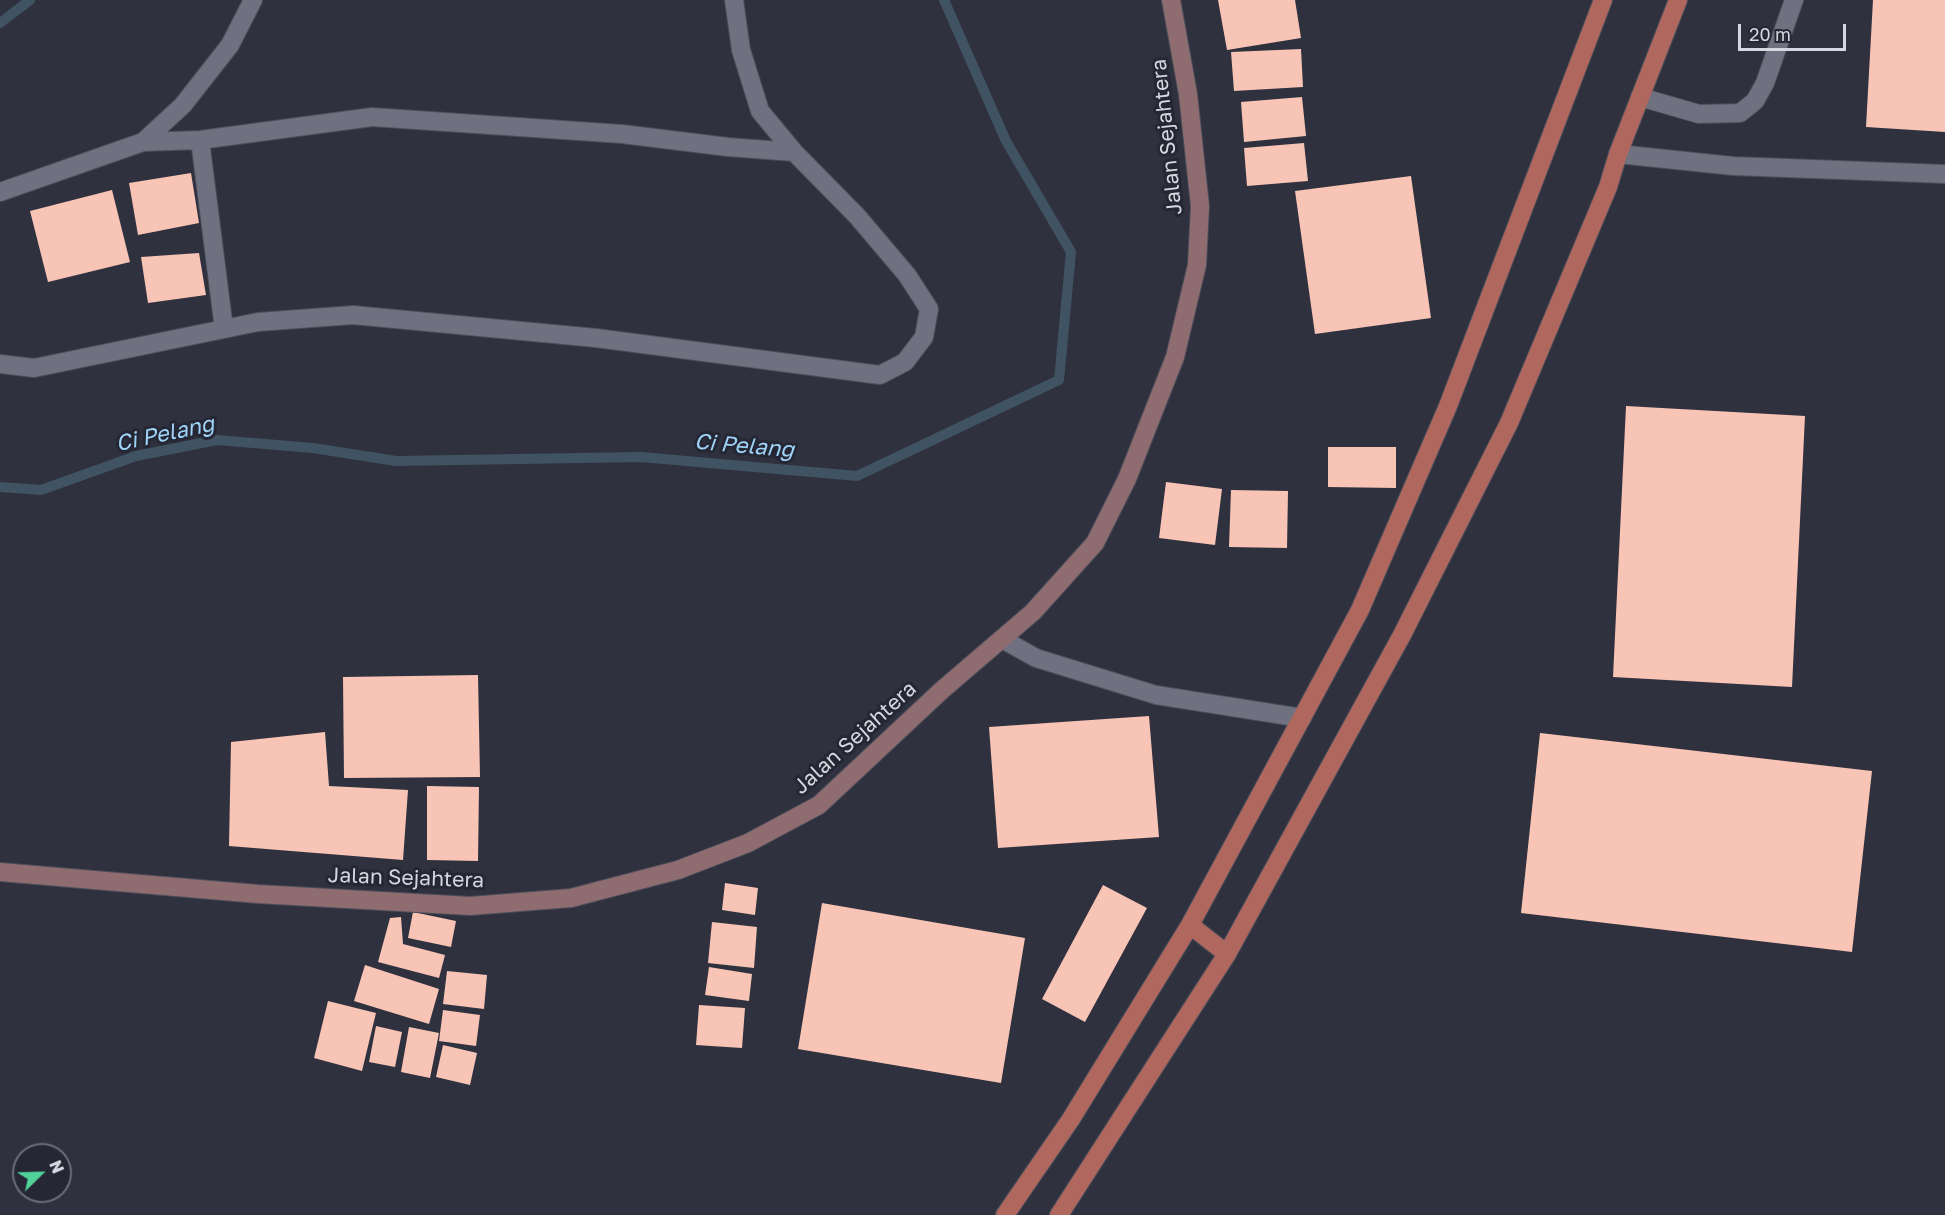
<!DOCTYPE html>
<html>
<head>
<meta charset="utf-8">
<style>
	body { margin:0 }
	#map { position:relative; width:1945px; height:1215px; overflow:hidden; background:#30313f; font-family:"Golos Text",sans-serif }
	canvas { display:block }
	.north { position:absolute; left:12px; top:1143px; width:60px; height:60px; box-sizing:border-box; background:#262735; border:2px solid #6c6d79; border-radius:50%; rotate:67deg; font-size:16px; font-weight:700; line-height:24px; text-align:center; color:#d6d7e0 }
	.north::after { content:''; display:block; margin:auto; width:21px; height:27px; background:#4fd399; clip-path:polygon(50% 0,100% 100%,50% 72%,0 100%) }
	.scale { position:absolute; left:1738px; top:24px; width:108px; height:27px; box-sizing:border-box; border:3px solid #d6d7e0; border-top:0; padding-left:8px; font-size:18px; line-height:21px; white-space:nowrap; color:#d6d7e0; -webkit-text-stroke:4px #262735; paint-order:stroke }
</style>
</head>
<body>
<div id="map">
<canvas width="1945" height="1215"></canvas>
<div class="north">N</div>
<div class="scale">20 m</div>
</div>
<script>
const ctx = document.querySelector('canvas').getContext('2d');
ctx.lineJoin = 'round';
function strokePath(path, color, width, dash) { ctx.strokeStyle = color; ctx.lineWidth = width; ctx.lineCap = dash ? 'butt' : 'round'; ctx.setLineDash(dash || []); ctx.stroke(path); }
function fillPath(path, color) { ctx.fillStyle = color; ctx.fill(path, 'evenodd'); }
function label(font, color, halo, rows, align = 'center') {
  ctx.font = font + ' "Golos Text",sans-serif'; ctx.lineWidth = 6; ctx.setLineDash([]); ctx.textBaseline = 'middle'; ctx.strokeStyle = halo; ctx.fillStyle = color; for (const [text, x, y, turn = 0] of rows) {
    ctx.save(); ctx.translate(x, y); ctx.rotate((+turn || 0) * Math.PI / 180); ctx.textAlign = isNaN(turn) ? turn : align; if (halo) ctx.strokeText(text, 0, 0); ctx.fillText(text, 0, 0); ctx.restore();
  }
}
const stream = new Path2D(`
	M 0,23 L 30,0
	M 0,487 L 41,490 L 136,456 L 217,440 L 313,448 L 396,461 L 641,457 L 857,476 L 1059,380 L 1071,252 L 1006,141 L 944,0`);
const building = new Path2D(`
	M 1218,0 L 1295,0 L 1301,38 L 1227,50 Z
	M 1873,0 L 1945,0 L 1945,132 L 1866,127 Z
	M 1301,49 L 1303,87 L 1234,91 L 1231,52 Z
	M 1302,97 L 1306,136 L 1244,142 L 1241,102 Z
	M 1304,143 L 1308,181 L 1247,186 L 1244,148 Z
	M 191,173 L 199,223 L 138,235 L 129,183 Z
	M 1411,176 L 1431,318 L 1315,334 L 1295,191 Z
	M 112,190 L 130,262 L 48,282 L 30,211 Z
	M 199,253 L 206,295 L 148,303 L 141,257 Z
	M 1626,406 L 1805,416 L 1792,687 L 1613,677 Z
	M 1328,447 L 1396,447 L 1396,488 L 1328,487 Z
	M 1166,482 L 1222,489 L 1215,545 L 1159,538 Z
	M 1231,490 L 1288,491 L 1287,548 L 1229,547 Z
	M 478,675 L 480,777 L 344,778 L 343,677 Z
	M 1149,716 L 1159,837 L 998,848 L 989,727 Z
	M 325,732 L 329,786 L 408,790 L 403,860 L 229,846 L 231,742 Z
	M 1540,733 L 1872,771 L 1852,952 L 1521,913 Z
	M 427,786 L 479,787 L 478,861 L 427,860 Z
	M 725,883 L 758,888 L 755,915 L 722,910 Z
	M 1103,885 L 1147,908 L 1085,1022 L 1042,999 Z
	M 822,903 L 1025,938 L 1001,1083 L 798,1049 Z
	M 413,912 L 456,921 L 451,947 L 408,938 Z
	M 401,917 L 403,944 L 445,955 L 439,978 L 378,962 L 390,918 Z
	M 712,922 L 757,927 L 754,968 L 708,963 Z
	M 365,965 L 439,989 L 429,1024 L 354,1001 Z
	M 709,967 L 752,974 L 749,1001 L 705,995 Z
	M 447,971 L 487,975 L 484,1009 L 443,1004 Z
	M 328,1001 L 376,1013 L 362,1071 L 314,1058 Z
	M 699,1005 L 745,1008 L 742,1048 L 696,1045 Z
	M 443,1010 L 480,1015 L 476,1046 L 439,1041 Z
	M 376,1026 L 402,1032 L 395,1067 L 369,1062 Z
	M 409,1027 L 439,1033 L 430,1078 L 401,1072 Z
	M 443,1045 L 477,1053 L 470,1085 L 436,1077 Z`);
const lane = new Path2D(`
	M 1640,97 L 1699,114 L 1740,113 L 1755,101 L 1765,83 L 1794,0`);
const street = new Path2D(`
	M 200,140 L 224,329
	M 143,142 L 200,140 L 372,117 L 622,134 L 728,147 L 794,152
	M 1618,154 L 1733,166 L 1945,174
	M 0,192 L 143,142 L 183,105 L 230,45 L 253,0
	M 0,364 L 34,368 L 258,322 L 353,315 L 596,338 L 880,375 L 905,362 L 924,337 L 929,309 L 907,275 L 857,216 L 794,152 L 760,111 L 741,50 L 734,0
	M 1002,639 L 1036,658 L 1156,695 L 1302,718`);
const secondary = new Path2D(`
	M 0,872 L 258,894 L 470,906 L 571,898 L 678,870 L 748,843 L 819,805 L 942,690 L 1033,612 L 1095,543 L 1127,479 L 1175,357 L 1197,265 L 1200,206 L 1188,94 L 1171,0`);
const primary = new Path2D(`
	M 1190,925 L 1227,954
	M 1005,1215 L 1071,1119 L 1190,925 L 1360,610 L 1448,406 L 1603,0
	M 1059,1215 L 1227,954 L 1402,635 L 1509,423 L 1608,187 L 1618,154 L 1678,0`);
const streetNames = [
	["Jalan Sejahtera",1167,137,-96],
	["Jalan Sejahtera",855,738,-42],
	["Jalan Sejahtera",406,878,2]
];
const waterNames = [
	["Ci Pelang",165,434,-12],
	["Ci Pelang",744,446,5]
];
strokePath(stream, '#405362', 10);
fillPath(building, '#f8c4b5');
strokePath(lane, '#4d4e5a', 20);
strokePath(street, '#4d4e5a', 20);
strokePath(secondary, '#4d4e5a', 20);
strokePath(primary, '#4d4e5a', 20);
strokePath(lane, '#6f7080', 18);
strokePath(street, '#6f7080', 18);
strokePath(secondary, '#8f6c6f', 18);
strokePath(primary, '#b0685e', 18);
label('21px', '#d6d7e0', '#262735', streetNames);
label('italic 22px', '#9fd4f8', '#262735', waterNames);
</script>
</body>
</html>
